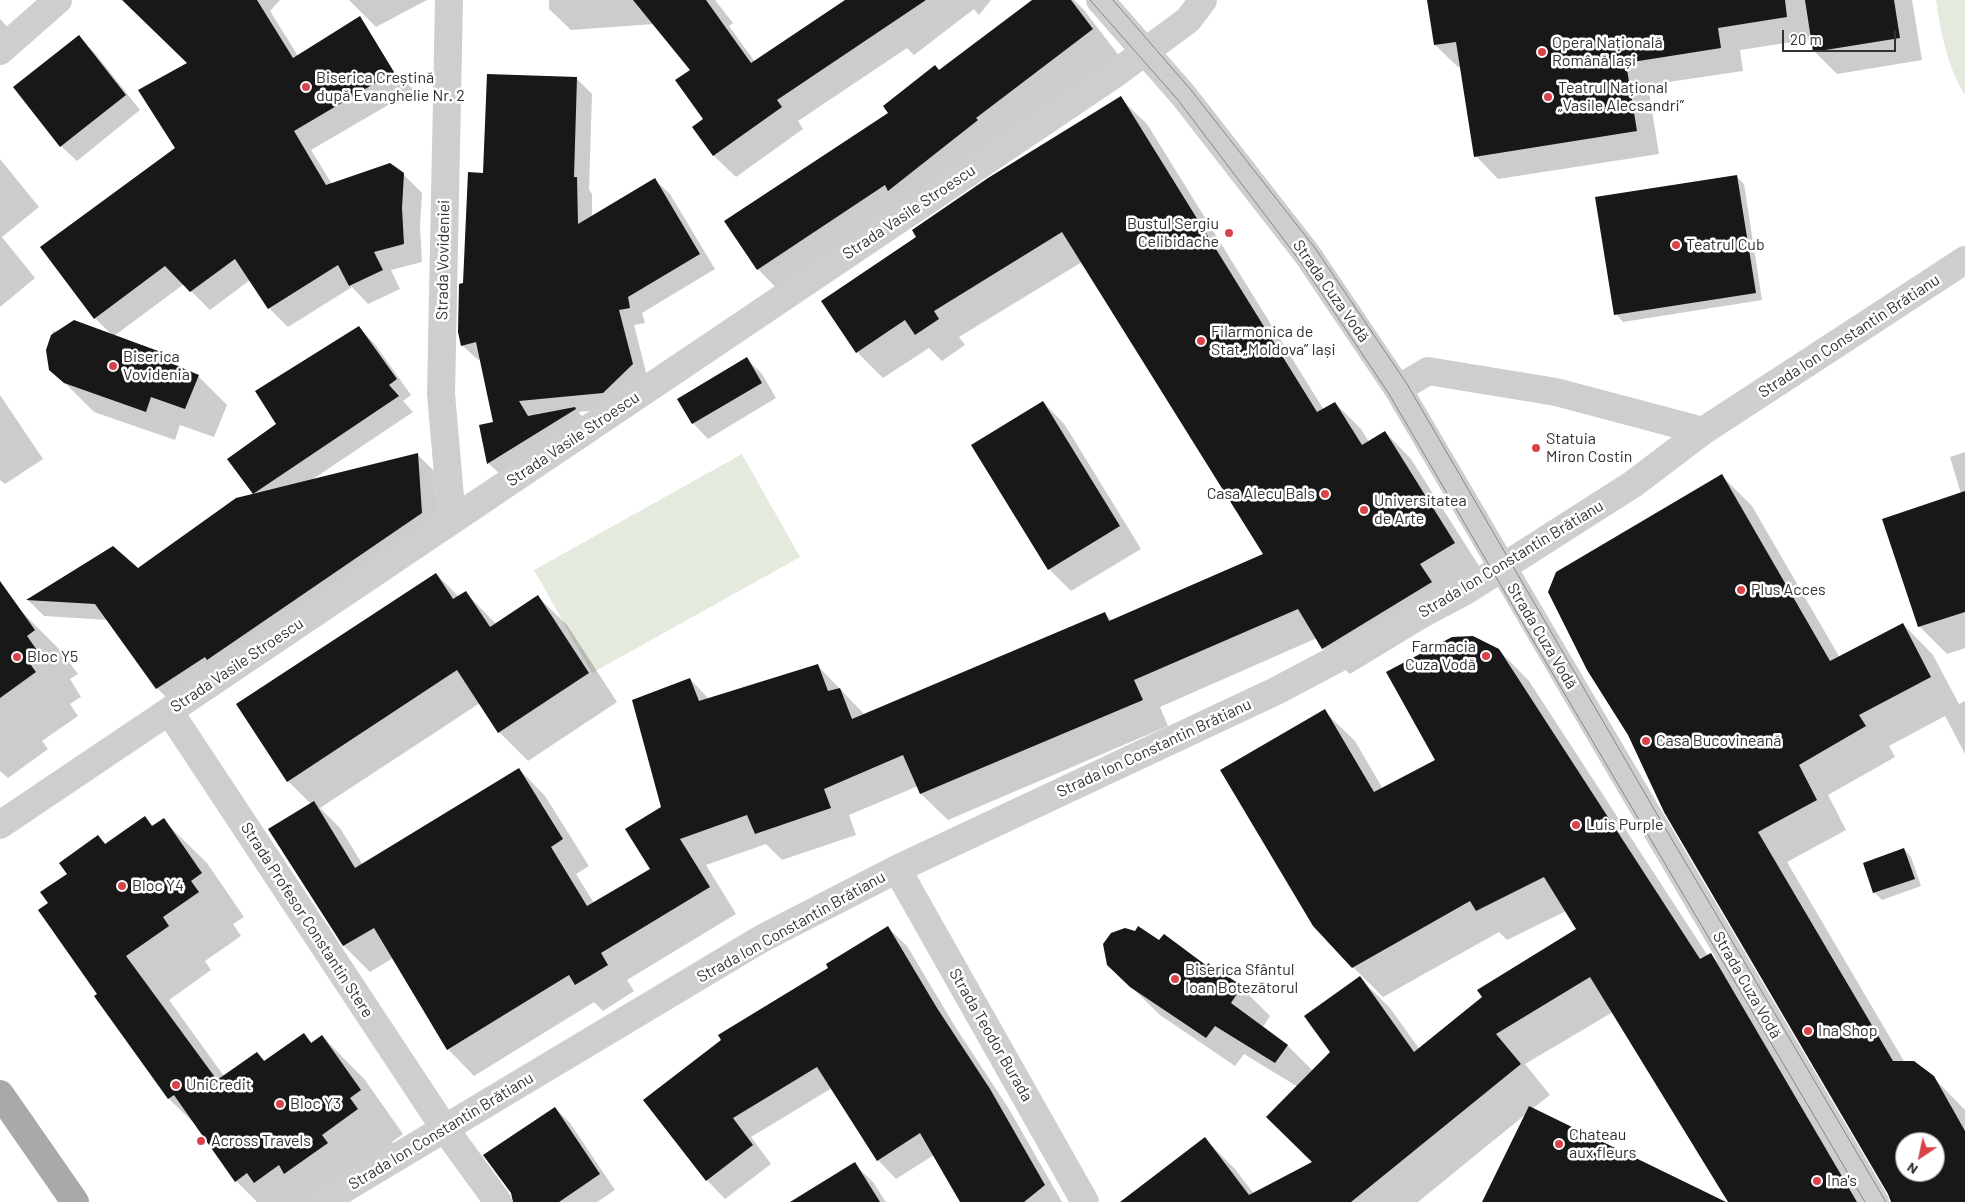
<!DOCTYPE html>
<html>
<head>
<meta charset="utf-8">
<style>
	body { margin:0 }
	#map { position:relative; width:1965px; height:1202px; overflow:hidden; background:#fff; font-family:Barlow,sans-serif }
	canvas { display:block }
	.north { position:absolute; left:1895px; top:1132px; width:50px; height:50px; box-sizing:border-box; background:#fff; border:1px solid #adadad; border-radius:50%; rotate:214deg; font-size:14px; font-weight:700; line-height:20px; text-align:center; color:#313131 }
	.north::after { content:''; display:block; margin:auto; width:18px; height:22px; background:#d94248; clip-path:polygon(50% 0,100% 100%,50% 72%,0 100%) }
	.scale { position:absolute; left:1782px; top:30px; width:114px; height:22px; box-sizing:border-box; border:2px solid #313131; border-top:0; padding-left:6px; font-size:15px; line-height:18px; white-space:nowrap; color:#313131; -webkit-text-stroke:4px #fff; paint-order:stroke }
</style>
</head>
<body>
<div id="map">
<canvas width="1965" height="1202"></canvas>
<div class="north">N</div>
<div class="scale">20 m</div>
</div>
<script>
const ctx = document.querySelector('canvas').getContext('2d');
ctx.lineJoin = 'round';
function fillPath(path, color) { ctx.fillStyle = color; ctx.fill(path, 'evenodd'); }
function strokePath(path, color, width, dash) { ctx.strokeStyle = color; ctx.lineWidth = width; ctx.lineCap = dash ? 'butt' : 'round'; ctx.setLineDash(dash || []); ctx.stroke(path); }
function label(font, color, halo, rows, align = 'center') {
  ctx.font = font + ' Barlow,sans-serif'; ctx.lineWidth = 5; ctx.setLineDash([]); ctx.textBaseline = 'middle'; ctx.strokeStyle = halo; ctx.fillStyle = color; for (const [text, x, y, turn = 0] of rows) {
    ctx.save(); ctx.translate(x, y); ctx.rotate((+turn || 0) * Math.PI / 180); ctx.textAlign = isNaN(turn) ? turn : align; if (halo) ctx.strokeText(text, 0, 0); ctx.fillText(text, 0, 0); ctx.restore();
  }
}
const green = new Path2D(`
	M 1936,0 L 1965,0 L 1965,95 C 1948,69 1940,30 1936,0 Z
	M 742,454 L 800,557 L 592,673 L 534,570 Z`);
const shadow = new Path2D(`
	M 124,0 L 280,0 L 270,11 L 298,56 L 345,27 L 414,90 L 311,150 L 332,184 L 403,174 L 422,193 L 420,227 L 422,262 L 391,270 L 400,289 L 368,304 L 352,287 L 288,327 L 269,308 L 250,280 L 210,310 L 184,284 L 114,336 L 169,356 L 182,369 L 198,376 L 227,405 L 214,437 L 180,425 L 175,440 L 94,412 L 51,369 L 47,349 L 53,331 L 112,335 L 95,318 L 177,148 L 189,63 Z
	M 349,0 L 427,0 L 376,27 Z
	M 549,0 L 715,0 L 733,23 L 729,26 L 755,62 L 848,0 L 991,0 L 979,15 L 974,9 L 914,55 L 907,48 L 798,121 L 803,129 L 736,177 L 714,156 L 694,127 L 705,120 L 691,70 L 654,24 L 571,30 L 549,9 Z
	M 1034,0 L 1074,0 L 1084,10 L 1120,57 L 785,297 L 758,269 L 890,113 Z
	M 1428,0 L 1912,0 L 1922,60 L 1837,74 L 1814,51 L 1812,39 L 1740,50 L 1743,71 L 1648,85 L 1659,154 L 1498,179 L 1476,156 L 1461,67 L 1458,67 L 1435,45 Z
	M 0,19 L 16,36 L 0,51 Z
	M 78,37 L 94,52 L 140,110 L 77,161 L 61,146 Z
	M 577,79 L 592,94 L 589,190 L 592,194 L 592,217 L 654,179 L 670,194 L 715,269 L 642,313 L 645,323 L 634,325 L 648,380 L 618,408 L 578,412 L 590,423 L 504,478 L 488,463 L 494,423 L 481,359 L 478,360 L 462,345 L 464,284 L 485,174 Z
	M 1120,98 L 1147,124 L 1324,410 L 1335,403 L 1361,429 L 1369,442 L 1385,432 L 1411,459 L 1481,569 L 1457,609 L 1350,674 L 1323,648 L 1317,638 L 1160,707 L 1168,726 L 948,820 L 921,794 L 918,786 L 849,815 L 856,835 L 782,860 L 766,844 L 706,865 L 736,914 L 627,980 L 634,991 L 603,1011 L 594,1002 L 474,1076 L 448,1049 L 393,958 L 370,972 L 344,946 L 270,829 L 311,804 L 288,781 L 436,574 L 459,597 L 466,593 L 496,624 L 538,597 L 567,625 L 617,702 L 528,761 L 499,732 L 480,703 L 320,808 L 340,828 L 363,865 L 519,769 L 545,796 L 589,866 L 576,874 L 594,903 L 651,869 L 690,679 L 709,699 L 817,665 L 865,715 L 1105,614 L 1112,621 L 1265,554 L 1082,262 L 959,337 L 965,345 L 942,361 L 929,348 L 883,378 L 857,352 Z
	M 0,159 L 39,207 L 2,237 L 35,278 L 0,307 Z
	M 1736,176 L 1744,184 L 1762,300 L 1623,322 L 1616,314 Z
	M 359,328 L 374,343 L 411,395 L 403,401 L 413,412 L 310,481 L 417,454 L 434,471 L 439,529 L 174,705 L 157,688 L 108,620 L 44,616 L 28,600 L 138,569 L 256,495 L 254,493 L 278,424 Z
	M 747,359 L 762,374 L 776,398 L 708,439 L 693,423 Z
	M 0,395 L 43,459 L 5,484 L 0,480 Z
	M 1043,402 L 1065,425 L 1141,549 L 1071,591 L 1049,569 Z
	M 1965,452 L 1965,648 L 1947,654 L 1919,626 L 1961,494 L 1950,457 Z
	M 1722,476 L 1752,506 L 1840,658 L 1903,624 L 1933,655 L 1959,704 L 1965,701 L 1965,754 L 1945,716 L 1889,746 L 1895,757 L 1828,795 L 1846,830 L 1787,862 L 1905,1063 L 1933,1077 L 1965,1110 L 1965,1202 L 1892,1202 L 1890,1194 L 1665,811 ZM 1905,1142 L 1935,1142 L 1935,1172 L 1905,1172 Z
	M 0,602 L 17,607 L 60,650 L 78,674 L 70,679 L 81,697 L 70,704 L 78,716 L 42,741 L 48,749 L 8,778 L 0,771 Z
	M 1499,650 L 1529,681 L 1708,956 L 1711,955 L 1741,985 L 1868,1202 L 1730,1202 L 1613,1012 L 1525,1064 L 1550,1095 L 1532,1109 L 1708,1202 L 1513,1202 L 1526,1114 L 1418,1202 L 1122,1202 L 1205,1139 L 1235,1169 L 1254,1194 L 1313,1162 L 1298,1087 L 1244,1054 L 1235,1066 L 1160,1015 L 1108,964 L 1160,942 L 1207,968 L 1208,965 L 1241,987 L 1270,1016 L 1263,1027 L 1287,1045 L 1313,1071 L 1331,1052 L 1360,978 L 1390,1008 L 1420,1050 L 1578,930 L 1566,911 L 1507,940 L 1499,932 L 1383,997 L 1353,967 L 1324,711 L 1355,741 L 1383,789 L 1436,760 Z
	M 145,818 L 154,827 L 163,820 L 207,863 L 244,917 L 233,924 L 241,936 L 205,961 L 211,970 L 169,1000 L 224,1076 L 257,1053 L 265,1061 L 304,1034 L 312,1043 L 322,1036 L 365,1080 L 403,1134 L 392,1142 L 400,1153 L 370,1187 L 349,1202 L 257,1202 L 236,1181 L 199,1128 L 169,1099 L 96,997 L 99,994 L 50,903 L 68,874 L 98,837 L 107,845 Z
	M 1904,849 L 1911,857 L 1921,886 L 1882,900 L 1874,892 Z
	M 888,928 L 907,946 L 956,1028 L 1009,1109 L 1062,1202 L 961,1202 L 934,1155 L 896,1179 L 878,1160 L 832,1088 L 751,1137 L 771,1164 L 725,1199 L 707,1180 L 645,1100 Z
	M 555,1108 L 570,1123 L 615,1190 L 597,1202 L 515,1202 Z
	M 854,1164 L 873,1182 L 886,1202 L 829,1202 Z`);
const building = new Path2D(`
	M 122,0 L 257,0 L 293,58 L 360,16 L 394,72 L 294,131 L 326,185 L 390,163 L 404,173 L 402,208 L 404,244 L 374,252 L 383,270 L 349,286 L 338,265 L 268,309 L 235,259 L 190,292 L 165,266 L 94,319 L 40,247 L 175,148 L 138,90 L 187,63 Z
	M 633,0 L 706,0 L 751,63 L 845,0 L 926,0 L 777,100 L 782,107 L 713,156 L 692,127 L 703,119 L 675,80 L 690,70 Z
	M 1032,0 L 1071,0 L 1093,29 L 976,118 L 978,120 L 888,191 L 885,185 L 757,270 L 724,221 L 888,113 L 883,106 L 935,65 L 939,70 Z
	M 1427,0 L 1785,0 L 1787,17 L 1718,28 L 1721,48 L 1626,63 L 1637,131 L 1474,157 L 1456,42 L 1434,45 Z
	M 1805,0 L 1894,0 L 1900,38 L 1813,52 Z
	M 79,35 L 126,95 L 60,147 L 13,87 Z
	M 487,74 L 577,77 L 574,177 L 577,177 L 578,224 L 655,178 L 700,254 L 628,297 L 630,308 L 619,310 L 633,364 L 603,393 L 519,401 L 528,416 L 575,407 L 576,409 L 487,464 L 479,425 L 493,422 L 476,342 L 461,346 L 458,332 L 459,284 L 463,283 L 468,172 L 483,173 Z
	M 1121,96 L 1317,412 L 1335,402 L 1362,445 L 1385,431 L 1455,543 L 1420,564 L 1432,582 L 1322,649 L 1298,609 L 1134,680 L 1143,700 L 920,794 L 903,755 L 824,789 L 831,808 L 755,834 L 747,815 L 680,839 L 710,887 L 601,953 L 608,965 L 575,985 L 569,975 L 447,1050 L 374,928 L 343,946 L 268,829 L 314,801 L 355,868 L 519,768 L 563,839 L 551,847 L 587,906 L 650,869 L 625,829 L 661,807 L 632,700 L 690,678 L 699,701 L 818,664 L 828,691 L 840,688 L 852,719 L 1105,612 L 1109,621 L 1263,554 L 1062,232 L 934,311 L 939,319 L 915,335 L 905,320 L 856,353 L 821,301 L 916,237 L 912,230 L 988,178 Z
	M 1737,175 L 1756,293 L 1614,315 L 1595,197 Z
	M 74,320 L 169,355 L 168,362 L 199,375 L 185,409 L 151,397 L 146,412 L 64,383 L 49,370 L 46,350 L 51,335 Z
	M 359,326 L 397,379 L 389,385 L 399,396 L 253,494 L 227,459 L 276,424 L 255,391 Z
	M 747,357 L 762,383 L 692,424 L 677,399 Z
	M 1043,401 L 1120,526 L 1048,570 L 971,445 Z
	M 418,453 L 422,513 L 207,660 L 205,657 L 156,689 L 95,604 L 26,600 L 113,546 L 138,568 L 236,498 Z
	M 1722,474 L 1830,661 L 1903,623 L 1931,677 L 1859,715 L 1866,726 L 1799,765 L 1817,800 L 1758,832 L 1893,1061 L 1914,1061 L 1934,1076 L 1965,1131 L 1965,1202 L 1891,1202 L 1888,1194 L 1664,812 L 1628,735 L 1587,670 L 1548,592 L 1556,572 ZM 1905,1142 L 1935,1142 L 1935,1172 L 1905,1172 Z
	M 1965,491 L 1965,612 L 1918,627 L 1882,519 Z
	M 436,573 L 453,599 L 466,591 L 490,627 L 538,595 L 589,673 L 498,733 L 457,670 L 287,782 L 236,704 Z
	M 0,581 L 35,630 L 27,636 L 39,653 L 28,661 L 36,672 L 0,698 Z
	M 1473,636 L 1499,649 L 1700,959 L 1711,953 L 1857,1202 L 1728,1202 L 1590,977 L 1496,1034 L 1521,1064 L 1351,1202 L 1120,1202 L 1205,1137 L 1249,1195 L 1312,1162 L 1266,1117 L 1330,1052 L 1304,1016 L 1360,976 L 1414,1052 L 1482,997 L 1477,990 L 1576,929 L 1544,877 L 1476,911 L 1470,901 L 1352,968 L 1313,926 L 1220,770 L 1325,709 L 1374,792 L 1435,760 L 1386,672 L 1452,637 Z
	M 145,816 L 152,826 L 164,818 L 202,873 L 191,881 L 199,892 L 163,917 L 169,926 L 126,956 L 217,1080 L 257,1052 L 264,1061 L 304,1033 L 311,1043 L 322,1035 L 361,1090 L 350,1098 L 358,1109 L 322,1135 L 328,1143 L 284,1174 L 279,1165 L 254,1183 L 247,1173 L 235,1182 L 174,1095 L 168,1099 L 94,996 L 97,994 L 38,910 L 48,903 L 40,892 L 67,874 L 59,863 L 98,835 L 105,844 Z
	M 1904,848 L 1915,879 L 1873,893 L 1863,863 Z
	M 888,926 L 937,1008 L 990,1089 L 1045,1185 L 1024,1202 L 960,1202 L 920,1133 L 877,1161 L 817,1067 L 733,1118 L 753,1145 L 706,1181 L 643,1100 L 721,1040 L 718,1035 L 828,968 L 826,964 Z
	M 1138,926 L 1159,940 L 1164,934 L 1207,966 L 1208,963 L 1242,986 L 1231,1003 L 1288,1045 L 1275,1063 L 1215,1026 L 1206,1038 L 1130,987 L 1107,965 L 1103,944 L 1111,933 L 1125,928 L 1135,931 Z
	M 1529,1106 L 1726,1202 L 1482,1202 Z
	M 555,1107 L 600,1174 L 559,1202 L 513,1202 L 511,1193 L 483,1155 Z
	M 855,1162 L 880,1202 L 790,1202 Z`);
const minor = new Path2D(`
	M 449,0 L 441,394 L 452,520
	M 1100,0 L 1184,96 L 1307,254 L 1398,389 L 1875,1202
	M 0,51 L 58,0
	M 1398,389 L 1428,371 L 1556,392 L 1703,431
	M 169,711 L 445,1129 L 498,1202
	M 0,825 L 1112,76 L 1188,20 L 1203,0
	M 897,869 L 1085,1202
	M 322,1202 L 761,939 L 897,869 L 1276,691 L 1467,590 L 1633,484 L 1703,431 L 1965,260`);
const major = new Path2D(`
	M 0,1094 L 75,1202`);
const tram = new Path2D(`
	M 1090,0 L 1178,100 L 1300,261 L 1389,394 L 1531,637 L 1865,1202
	M 1113,0 L 1191,90 L 1315,248 L 1407,384 L 1654,809 L 1886,1202`);
const markers = [
	[1542,52,5,"#d94248"],
	[306,87,5,"#d94248"],
	[1548,97,5,"#d94248"],
	[1229,233,5,"#d94248"],
	[1676,245,5,"#d94248"],
	[1201,341,5,"#d94248"],
	[113,366,5,"#d94248"],
	[1536,448,5,"#d94248"],
	[1325,494,5,"#d94248"],
	[1364,510,5,"#d94248"],
	[1741,590,5,"#d94248"],
	[1486,656,5,"#d94248"],
	[17,657,5,"#d94248"],
	[1646,741,5,"#d94248"],
	[1576,825,5,"#d94248"],
	[122,886,5,"#d94248"],
	[1175,979,5,"#d94248"],
	[1808,1031,5,"#d94248"],
	[176,1085,5,"#d94248"],
	[280,1104,5,"#d94248"],
	[201,1141,5,"#d94248"],
	[1559,1144,5,"#d94248"],
	[1817,1181,5,"#d94248"]
];
const poiNames = [
	["Opera Națională",1552,43],
	["Română Iași",1552,61],
	["Biserica Creștină",316,78],
	["după Evanghelie Nr. 2",316,96],
	["Teatrul Național",1558,88],
	["„Vasile Alecsandri”",1558,106],
	["Bustul Sergiu",1219,224,"right"],
	["Celibidache",1219,242,"right"],
	["Teatrul Cub",1686,245],
	["Filarmonica de",1211,332],
	["Stat „Moldova” Iași",1211,350],
	["Biserica",123,357],
	["Vovidenia",123,375],
	["Statuia",1546,439],
	["Miron Costin",1546,457],
	["Casa Alecu Bals",1315,494,"right"],
	["Universitatea",1374,501],
	["de Arte",1374,519],
	["Plus Acces",1751,590],
	["Farmacia",1476,647,"right"],
	["Cuza Vodă",1476,665,"right"],
	["Bloc Y5",27,657],
	["Casa Bucovineană",1656,741],
	["Luis Purple",1586,825],
	["Bloc Y4",132,886],
	["Biserica Sfântul",1185,970],
	["Ioan Botezătorul",1185,988],
	["Ina Shop",1818,1031],
	["UniCredit",186,1085],
	["Bloc Y3",290,1104],
	["Chateau",1569,1135],
	["aux fleurs",1569,1153],
	["Across Travels",211,1141],
	["Ina's",1827,1181]
];
const streetNames = [
	["Strada Vasile Stroescu",909,212,-34],
	["Strada Vovideniei",443,260,-89],
	["Strada Cuza Vodă",1331,291,55],
	["Strada Ion Constantin Brătianu",1849,336,-33],
	["Strada Vasile Stroescu",573,439,-34],
	["Strada Ion Constantin Brătianu",1511,559,-31],
	["Strada Cuza Vodă",1542,636,59],
	["Strada Vasile Stroescu",237,665,-34],
	["Strada Ion Constantin Brătianu",1154,748,-25],
	["Strada Profesor Constantin Stere",307,920,57],
	["Strada Ion Constantin Brătianu",791,927,-29],
	["Strada Cuza Vodă",1747,985,60],
	["Strada Teodor Burada",991,1035,60],
	["Strada Ion Constantin Brătianu",441,1131,-31]
];
fillPath(green, '#e4eadd');
fillPath(shadow, '#0003');
fillPath(building, '#181818');
strokePath(minor, '#cecece', 28);
strokePath(major, '#a9a9a9', 28);
strokePath(tram, '#868686', 1);
for (const [x, y, r, color] of markers) { const dot = new Path2D(); dot.arc(x, y, r, 0, 2 * Math.PI); ctx.fillStyle = color; ctx.fill(dot); strokePath(dot, '#fff', 2); }
label('16px', '#313131', '#fff', poiNames, 'left');
label('16px', '#313131', '#fff', streetNames);
</script>
</body>
</html>
